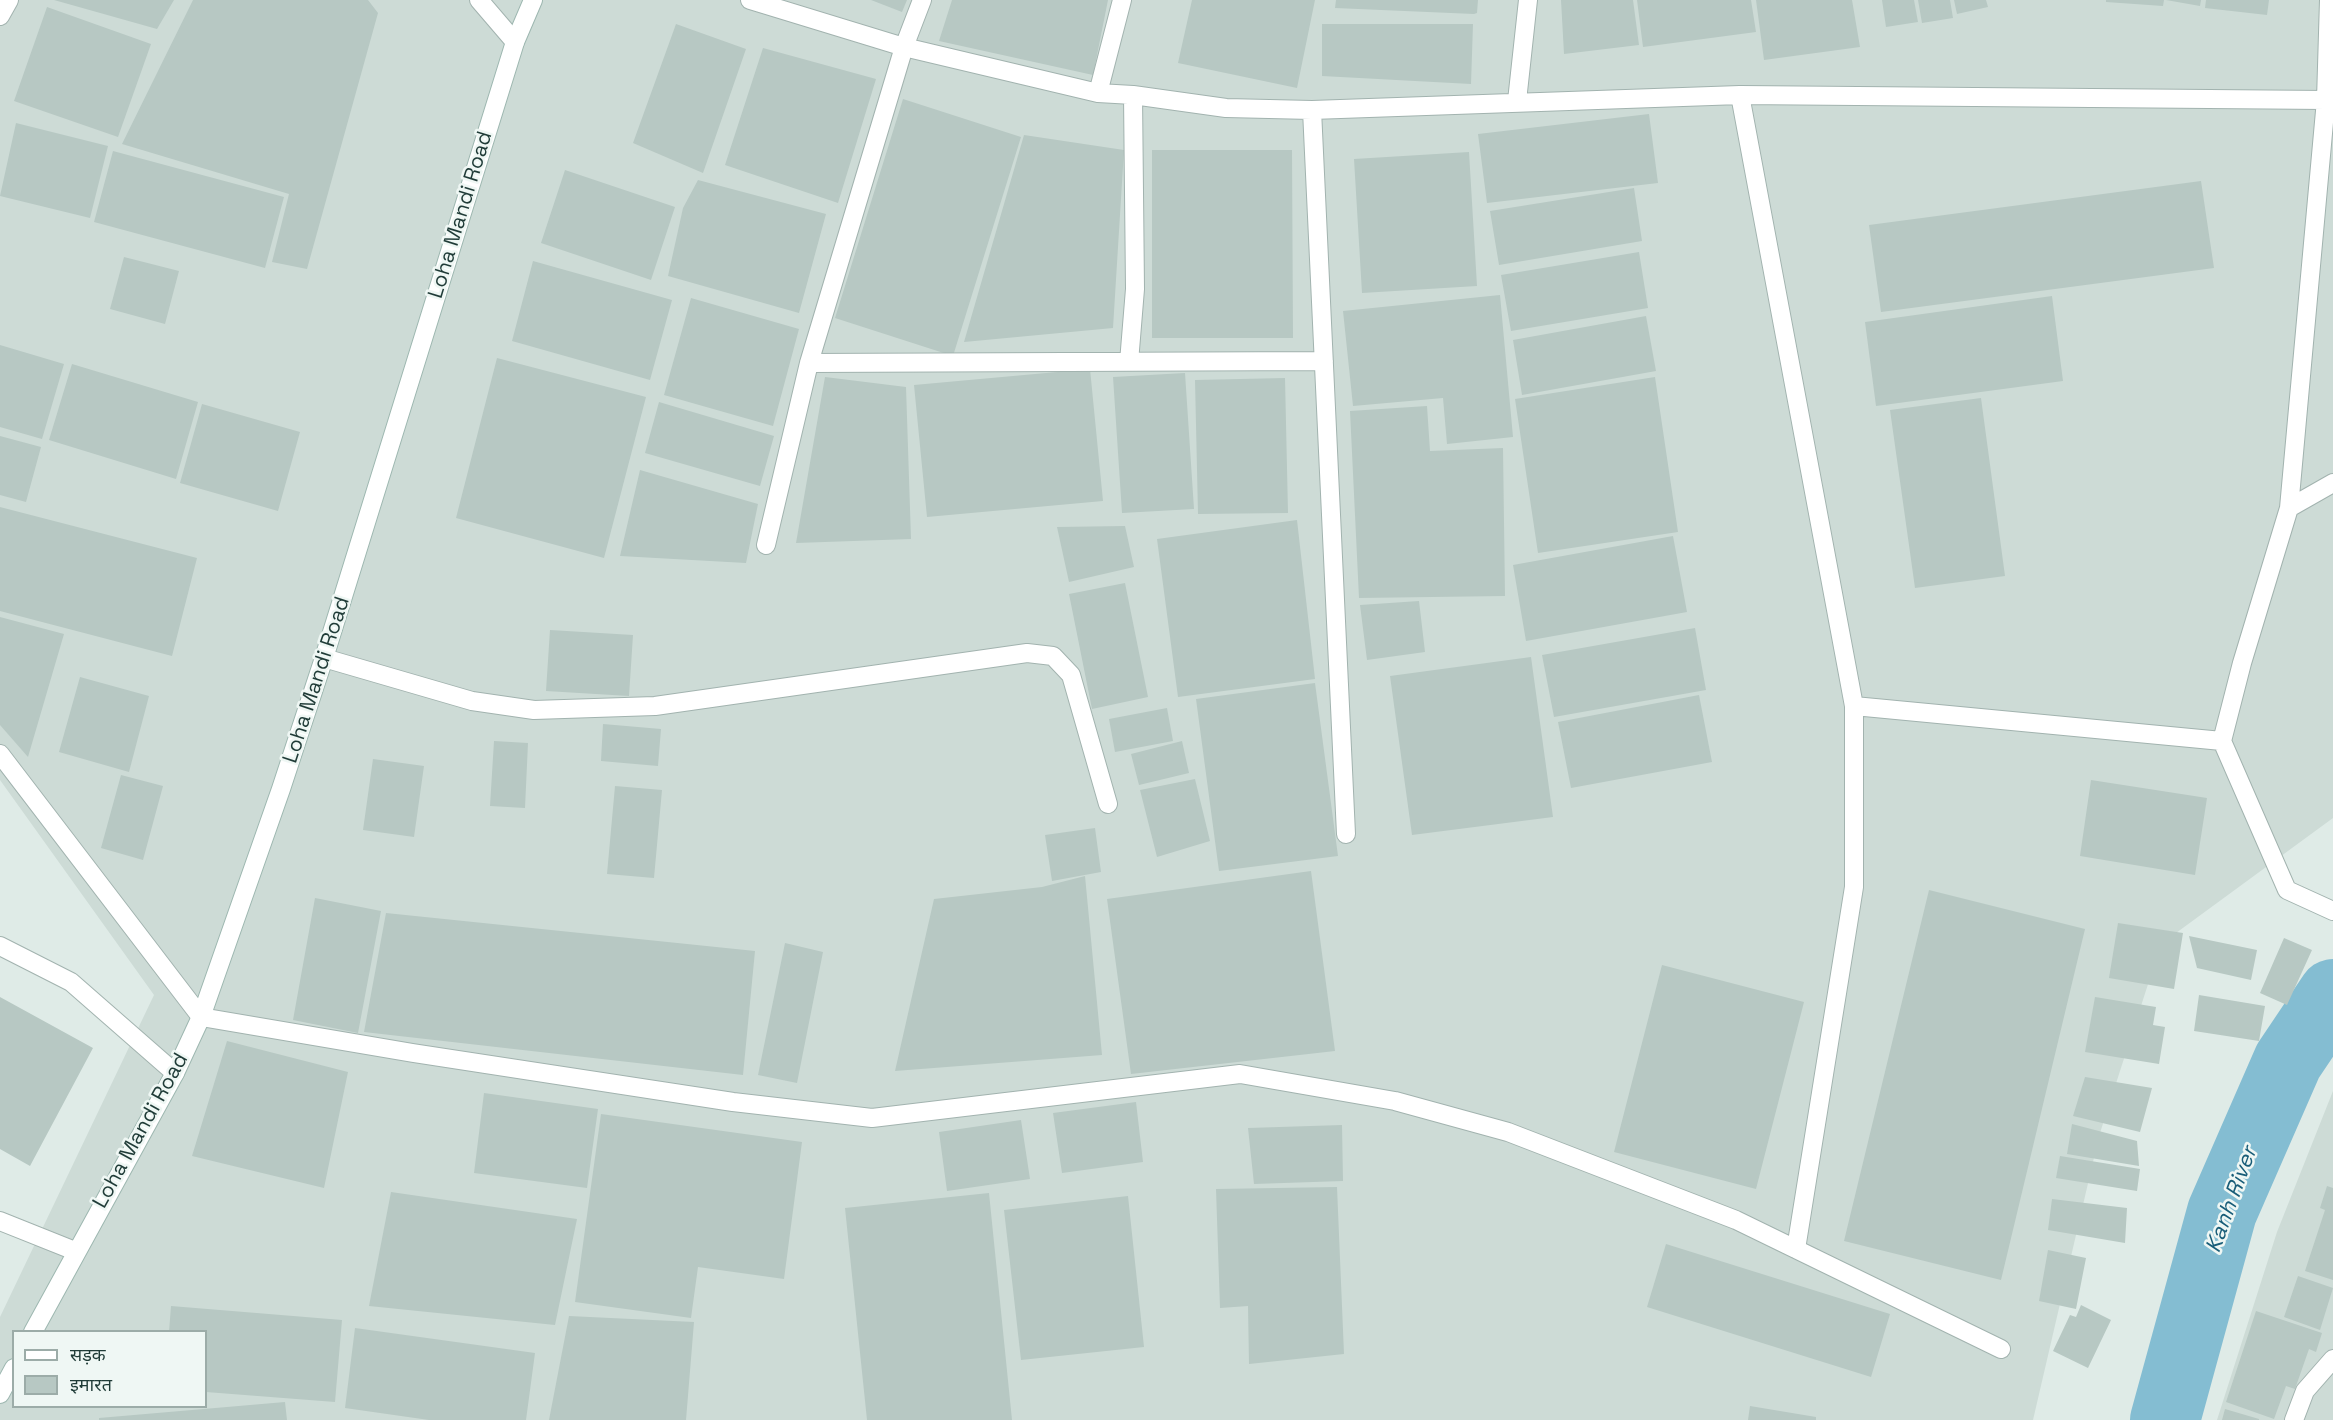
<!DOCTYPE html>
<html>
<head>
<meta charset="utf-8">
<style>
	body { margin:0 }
	#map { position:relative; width:2333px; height:1420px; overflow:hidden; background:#dfebe7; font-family:"Space Grotesk","Noto Sans Devanagari",sans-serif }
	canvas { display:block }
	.legend { position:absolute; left:12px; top:1330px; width:195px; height:78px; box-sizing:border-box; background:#eff7f4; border:2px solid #9caca8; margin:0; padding:8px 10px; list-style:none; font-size:18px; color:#1f3b37 }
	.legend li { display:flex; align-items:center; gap:12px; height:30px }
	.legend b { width:30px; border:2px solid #9caca8 }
</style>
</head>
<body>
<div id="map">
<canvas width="2333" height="1420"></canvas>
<ul class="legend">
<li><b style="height:8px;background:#fff"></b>सड़क</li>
<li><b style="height:16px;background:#b7c8c3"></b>इमारत</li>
</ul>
</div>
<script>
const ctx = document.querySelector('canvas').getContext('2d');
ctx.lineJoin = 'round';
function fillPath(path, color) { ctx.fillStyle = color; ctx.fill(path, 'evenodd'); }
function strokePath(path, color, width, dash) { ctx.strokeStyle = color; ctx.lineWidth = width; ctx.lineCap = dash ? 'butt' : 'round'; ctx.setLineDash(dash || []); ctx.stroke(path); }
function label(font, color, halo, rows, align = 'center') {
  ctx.font = font + ' "Space Grotesk",sans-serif'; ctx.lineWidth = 5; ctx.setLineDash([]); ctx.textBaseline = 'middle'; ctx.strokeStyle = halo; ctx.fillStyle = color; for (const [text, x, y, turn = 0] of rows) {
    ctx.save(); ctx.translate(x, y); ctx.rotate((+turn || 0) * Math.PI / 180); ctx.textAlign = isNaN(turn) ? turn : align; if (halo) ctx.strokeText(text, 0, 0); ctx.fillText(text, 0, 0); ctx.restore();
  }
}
const built = new Path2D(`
	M 0,0 L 2333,0 L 2333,818 L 2161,944 L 2099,1136 L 2033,1420 L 0,1420 L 0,1317 L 154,995 L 0,780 ZM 14,1332 L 206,1332 L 206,1406 L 14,1406 Z
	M 2333,1091 L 2333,1420 L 2217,1420 L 2277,1232 Z`);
const river = new Path2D(`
	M 2165,1420 L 2222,1212 L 2288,1061 L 2333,994`);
const building = new Path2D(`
	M 54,0 L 174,0 L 157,29 Z
	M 193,0 L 368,0 L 378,13 L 307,269 L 272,262 L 289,194 L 122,144 Z
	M 871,0 L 907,0 L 902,12 Z
	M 952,0 L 1108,0 L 1093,75 L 939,41 Z
	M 1192,0 L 1315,0 L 1297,88 L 1178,63 Z
	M 1336,0 L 1478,0 L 1477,13 L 1474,14 L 1335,8 Z
	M 1561,0 L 1633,0 L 1639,45 L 1564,54 Z
	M 1637,0 L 1751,0 L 1756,32 L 1643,47 Z
	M 1756,0 L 1852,0 L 1860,47 L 1764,60 Z
	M 1882,0 L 1914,0 L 1918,22 L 1886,27 Z
	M 1918,0 L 1950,0 L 1953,18 L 1922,23 Z
	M 1954,0 L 1986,0 L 1988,7 L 1957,14 Z
	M 2106,0 L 2164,0 L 2163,6 L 2106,2 Z
	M 2166,0 L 2201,0 L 2200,6 Z
	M 2206,0 L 2269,0 L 2267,15 L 2205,8 Z
	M 47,7 L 151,44 L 118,137 L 14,101 Z
	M 676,24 L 746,49 L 703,173 L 633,143 Z
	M 1322,24 L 1473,24 L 1471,84 L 1322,76 Z
	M 763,48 L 876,79 L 838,203 L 725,165 Z
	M 903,99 L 1021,137 L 953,356 L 835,318 Z
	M 1649,114 L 1658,183 L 1487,203 L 1478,134 Z
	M 16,123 L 108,146 L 90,218 L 0,196 Z
	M 1024,135 L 1124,150 L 1113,328 L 964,342 Z
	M 1152,150 L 1292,150 L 1293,338 L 1152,338 Z
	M 113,151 L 284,197 L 265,268 L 94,222 Z
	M 1469,152 L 1477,286 L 1362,293 L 1354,159 Z
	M 565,170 L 675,207 L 651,280 L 541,243 Z
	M 698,180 L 826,214 L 799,313 L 668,276 L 683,208 Z
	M 2201,181 L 2214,268 L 1881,312 L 1869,225 Z
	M 1634,188 L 1642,241 L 1499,265 L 1490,211 Z
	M 1639,252 L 1648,308 L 1511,331 L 1501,275 Z
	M 124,257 L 179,271 L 165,324 L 110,309 Z
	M 533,261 L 672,300 L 650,380 L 512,341 Z
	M 1500,295 L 1513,437 L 1447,444 L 1443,398 L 1353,406 L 1343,311 Z
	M 2052,296 L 2063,381 L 1876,406 L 1865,322 Z
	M 691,298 L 799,329 L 773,426 L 664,395 Z
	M 1646,316 L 1656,371 L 1522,395 L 1513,340 Z
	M 0,345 L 64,364 L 42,439 L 0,427 Z
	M 497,358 L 646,397 L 604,558 L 456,518 Z
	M 72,364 L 198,402 L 176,479 L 49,440 Z
	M 1090,369 L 1103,501 L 927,517 L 914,385 Z
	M 1185,373 L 1194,509 L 1122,513 L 1113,377 Z
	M 825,377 L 906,387 L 911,539 L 796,543 Z
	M 1655,377 L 1678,532 L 1538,553 L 1515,399 Z
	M 1285,378 L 1288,513 L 1198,514 L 1195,380 Z
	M 1981,398 L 2005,576 L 1915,588 L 1890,410 Z
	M 659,402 L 774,436 L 760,486 L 645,453 Z
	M 202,404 L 300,432 L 278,511 L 180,483 Z
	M 1427,406 L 1430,451 L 1503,448 L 1505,596 L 1359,598 L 1350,411 Z
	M 0,436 L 41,447 L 26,502 L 0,495 Z
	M 640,470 L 758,504 L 746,563 L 620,556 Z
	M 0,507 L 197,558 L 172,656 L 0,611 Z
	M 1297,520 L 1315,679 L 1178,697 L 1157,539 Z
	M 1125,526 L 1134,567 L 1069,582 L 1057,527 Z
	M 1673,536 L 1687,612 L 1526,641 L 1513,565 Z
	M 1125,583 L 1148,697 L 1092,709 L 1069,594 Z
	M 1419,601 L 1425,652 L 1367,660 L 1360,605 Z
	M 0,617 L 64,634 L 28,757 L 0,725 Z
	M 1695,628 L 1706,690 L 1554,717 L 1542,655 Z
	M 550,630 L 633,635 L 629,696 L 546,691 Z
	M 1531,657 L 1553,817 L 1412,835 L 1390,676 Z
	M 80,677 L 149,696 L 129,772 L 59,752 Z
	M 1315,683 L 1338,856 L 1219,871 L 1196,699 Z
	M 1699,695 L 1712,762 L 1571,788 L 1558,722 Z
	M 1167,708 L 1173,741 L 1115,752 L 1109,719 Z
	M 603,724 L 661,729 L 658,766 L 601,761 Z
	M 494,741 L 528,743 L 525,808 L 490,806 Z
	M 1182,741 L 1189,773 L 1139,785 L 1131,754 Z
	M 373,759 L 424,766 L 414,837 L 363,830 Z
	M 121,775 L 163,786 L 143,860 L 101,848 Z
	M 1195,779 L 1210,841 L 1157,857 L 1140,790 Z
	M 2091,780 L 2207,798 L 2195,875 L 2080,856 Z
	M 615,786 L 662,790 L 654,878 L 607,874 Z
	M 1095,828 L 1101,872 L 1052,881 L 1045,835 Z
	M 1311,871 L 1335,1051 L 1131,1074 L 1107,899 Z
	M 1085,876 L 1102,1055 L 895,1071 L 934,899 L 1042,887 Z
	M 1929,890 L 2085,929 L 2001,1280 L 1844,1241 Z
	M 315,898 L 381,911 L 358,1033 L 293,1020 Z
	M 386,913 L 755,951 L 743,1075 L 364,1032 Z
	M 2118,923 L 2183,933 L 2174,989 L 2109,978 Z
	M 2189,936 L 2257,950 L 2251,980 L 2197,968 Z
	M 2284,938 L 2312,950 L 2287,1005 L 2260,993 Z
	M 785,943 L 823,952 L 797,1083 L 758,1075 Z
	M 1662,965 L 1804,1002 L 1756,1189 L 1614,1152 Z
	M 2199,995 L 2265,1006 L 2259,1041 L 2194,1031 Z
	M 0,997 L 93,1048 L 30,1166 L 0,1149 Z
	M 2095,997 L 2156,1007 L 2153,1025 L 2165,1027 L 2159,1064 L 2085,1052 Z
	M 227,1041 L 348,1072 L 324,1188 L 192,1156 Z
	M 2085,1077 L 2152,1088 L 2140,1132 L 2073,1116 Z
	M 484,1093 L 598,1109 L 587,1188 L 474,1173 Z
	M 1136,1102 L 1143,1162 L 1062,1173 L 1053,1113 Z
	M 601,1114 L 802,1142 L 784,1279 L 698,1267 L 691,1318 L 575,1302 Z
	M 1021,1120 L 1030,1179 L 947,1191 L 939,1132 Z
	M 2072,1124 L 2137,1141 L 2139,1166 L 2067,1154 Z
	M 1342,1125 L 1343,1181 L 1254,1184 L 1248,1128 Z
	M 2060,1156 L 2140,1169 L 2137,1191 L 2056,1178 Z
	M 2327,1186 L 2333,1188 L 2333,1280 L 2305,1271 L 2325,1210 L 2320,1208 Z
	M 1337,1187 L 1344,1354 L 1249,1364 L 1248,1306 L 1220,1308 L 1216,1189 Z
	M 391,1192 L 577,1219 L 555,1325 L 369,1306 Z
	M 989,1193 L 1012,1420 L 867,1420 L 845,1208 Z
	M 1128,1196 L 1144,1347 L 1021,1360 L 1004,1210 Z
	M 2052,1199 L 2127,1208 L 2125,1243 L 2048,1230 Z
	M 1666,1244 L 1890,1314 L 1871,1377 L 1647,1307 Z
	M 2048,1250 L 2086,1258 L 2076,1309 L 2039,1301 Z
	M 2298,1276 L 2333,1288 L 2320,1330 L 2284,1317 Z
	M 2081,1305 L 2111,1320 L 2088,1368 L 2053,1351 L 2070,1315 L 2076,1317 Z
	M 171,1306 L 342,1320 L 335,1402 L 206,1392 L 206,1332 L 169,1332 Z
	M 2256,1311 L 2322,1333 L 2316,1352 L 2309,1349 L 2295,1389 L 2286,1386 L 2274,1419 L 2226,1402 Z
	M 569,1316 L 694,1322 L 686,1420 L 549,1420 Z
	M 355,1328 L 535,1353 L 526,1420 L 429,1420 L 345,1408 Z
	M 285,1402 L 287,1420 L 99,1420 L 99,1418 Z
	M 1750,1406 L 1816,1417 L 1816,1420 L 1748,1420 Z
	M 2225,1409 L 2259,1419 L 2259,1420 L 2222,1420 Z`);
const street = new Path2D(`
	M 479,0 L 515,42
	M 750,0 L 904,47 L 1098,93 L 1133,95 L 1226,108 L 1312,110 L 1740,95 L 2326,100
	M 2329,0 L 2326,100 L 2289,508 L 2242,663 L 2222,741 L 2287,890 L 2333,911
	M 0,16 L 9,0
	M 1098,93 L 1122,0
	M 1740,95 L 1854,706 L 2222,741
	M 1517,101 L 1528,0
	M 1312,110 L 1346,834
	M 1129,362 L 1135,289 L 1133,95
	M 809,363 L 1324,361
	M 2289,508 L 2333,483
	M 766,545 L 809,363 L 904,47 L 922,0
	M 324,658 L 472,701 L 534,710 L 655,706 L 1027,653 L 1053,656 L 1071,675 L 1108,804
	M 0,754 L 201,1017 L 413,1053 L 733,1102 L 872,1118 L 1240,1074 L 1395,1101 L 1508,1132 L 1736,1220 L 2001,1349
	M 0,946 L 71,982 L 175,1073
	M 0,1221 L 75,1251
	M 1796,1249 L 1854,887 L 1854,706
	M 2294,1420 L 2305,1391 L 2333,1359`);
const secondary = new Path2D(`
	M 33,1332 L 175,1073 L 201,1017 L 281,789 L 324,658 L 515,42 L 533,0
	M 0,1394 L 14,1368`);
const streetNames = [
	["Loha Mandi Road",461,215,-73],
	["Loha Mandi Road",317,680,-72],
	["Loha Mandi Road",141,1131,-61]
];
const waterNames = [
	["Kanh River",2232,1200,-70]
];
fillPath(built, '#cddbd6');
strokePath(river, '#84bdd2', 70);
fillPath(building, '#b7c8c3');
strokePath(street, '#a2b3af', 20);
strokePath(secondary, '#9db7b0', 20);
strokePath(street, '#fff', 18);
strokePath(secondary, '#fff', 18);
label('21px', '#1f3b37', '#eff7f4', streetNames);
label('italic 22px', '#185d78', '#eff7f4', waterNames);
</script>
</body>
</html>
